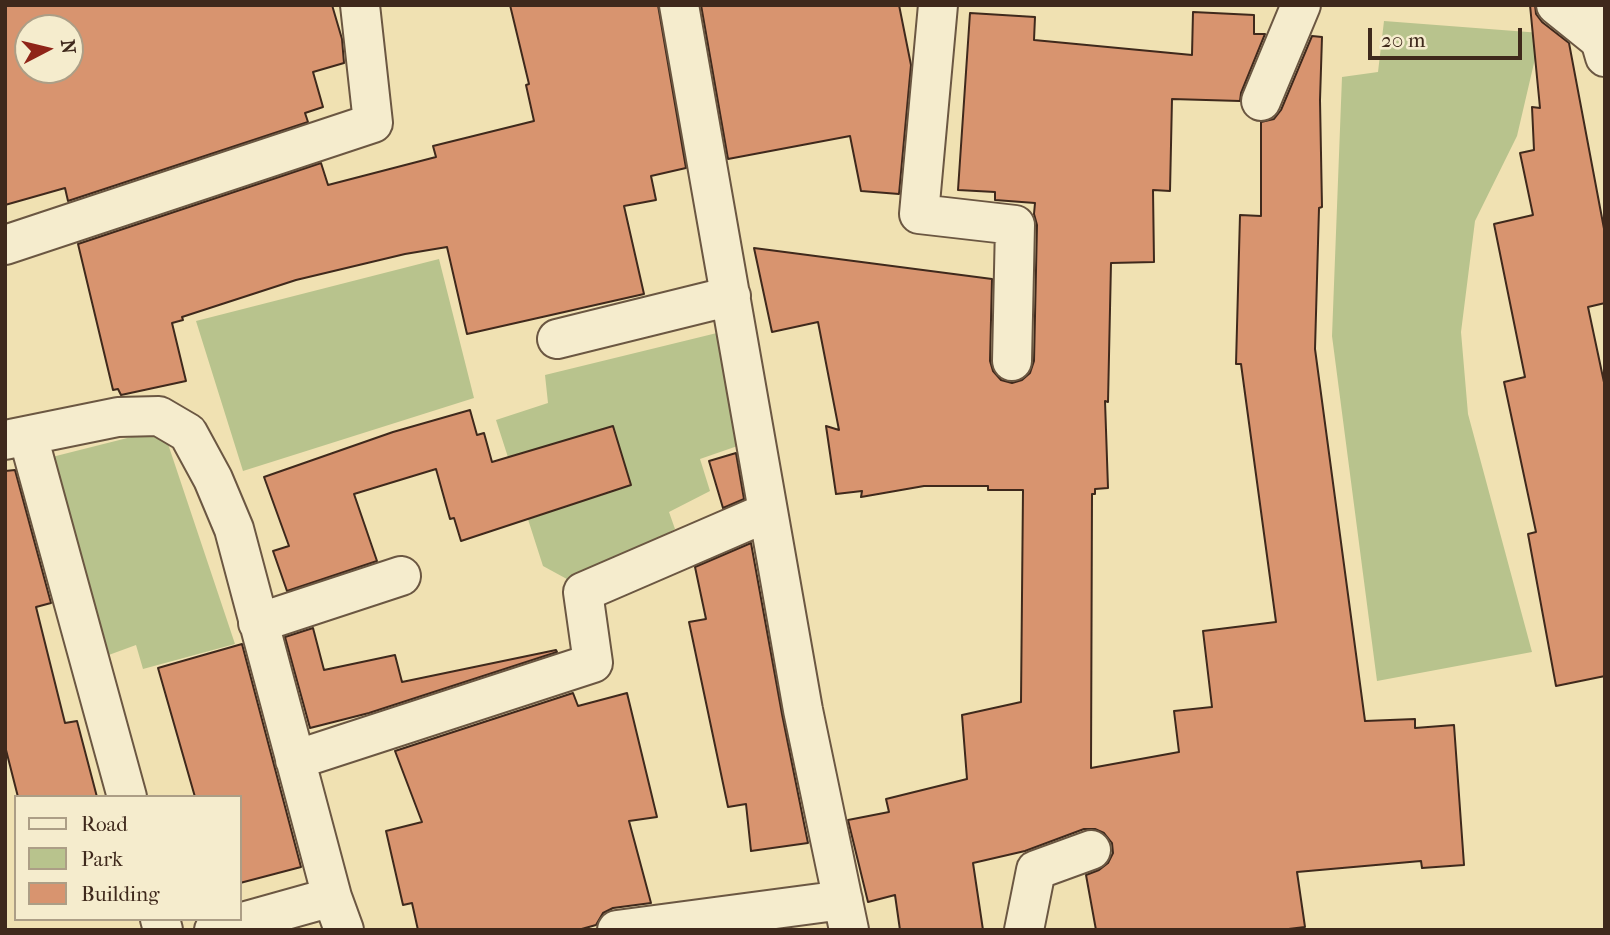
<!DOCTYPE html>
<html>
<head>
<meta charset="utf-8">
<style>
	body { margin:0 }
	#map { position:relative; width:1610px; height:935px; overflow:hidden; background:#f0e1b2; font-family:"IM FELL French Canon",serif }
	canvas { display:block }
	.frame { position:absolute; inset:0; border:7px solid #3f291c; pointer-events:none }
	.legend { position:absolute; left:14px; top:795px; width:228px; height:126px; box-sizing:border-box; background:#f5eccd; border:2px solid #ac9e86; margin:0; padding:9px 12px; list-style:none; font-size:21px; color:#3f291c }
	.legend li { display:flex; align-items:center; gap:14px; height:35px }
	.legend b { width:35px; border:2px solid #ac9e86 }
	.north { position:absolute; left:14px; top:14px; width:70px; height:70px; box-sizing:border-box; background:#f5eccd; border:2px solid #ac9e86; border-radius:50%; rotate:83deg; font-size:19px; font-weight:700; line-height:28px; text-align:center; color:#3f291c }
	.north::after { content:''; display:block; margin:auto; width:24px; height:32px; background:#8f2418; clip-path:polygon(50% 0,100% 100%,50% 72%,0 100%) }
	.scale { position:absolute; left:1368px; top:28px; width:154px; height:32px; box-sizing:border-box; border:4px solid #3f291c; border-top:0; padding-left:9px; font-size:21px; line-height:24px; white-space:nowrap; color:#3f291c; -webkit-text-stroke:5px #f5eccd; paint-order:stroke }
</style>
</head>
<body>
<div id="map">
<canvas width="1610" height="935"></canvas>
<div class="frame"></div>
<ul class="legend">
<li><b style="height:9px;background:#f5eccd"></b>Road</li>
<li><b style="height:19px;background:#b8c38d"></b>Park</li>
<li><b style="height:19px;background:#d8946f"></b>Building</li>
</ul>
<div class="north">N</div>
<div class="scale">20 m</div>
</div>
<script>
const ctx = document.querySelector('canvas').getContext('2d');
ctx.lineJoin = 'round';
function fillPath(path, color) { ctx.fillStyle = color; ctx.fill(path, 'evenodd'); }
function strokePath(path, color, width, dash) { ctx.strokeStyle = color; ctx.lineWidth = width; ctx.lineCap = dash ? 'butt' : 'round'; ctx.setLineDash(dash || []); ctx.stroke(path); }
const green = new Path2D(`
	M 1384,21 L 1541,33 L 1517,136 L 1475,221 L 1461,332 L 1468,414 L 1532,652 L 1377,681 L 1332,336 L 1342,77 L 1378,72 Z
	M 439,259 L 474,398 L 243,471 L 196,321 Z
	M 721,332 L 749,442 L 700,459 L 710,491 L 669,512 L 675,529 L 576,584 L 543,566 L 496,420 L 548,403 L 545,375 Z
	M 163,429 L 235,644 L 143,669 L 136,645 L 106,656 L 52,457 Z`);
const building = new Path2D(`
	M 5,5 L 332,5 L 342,39 L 344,63 L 313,72 L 323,107 L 305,113 L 308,122 L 68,201 L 65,188 L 5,205 ZM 28,28 L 70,28 L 70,70 L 28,70 Z
	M 510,5 L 658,5 L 686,168 L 651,176 L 656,200 L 624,206 L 644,294 L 467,334 L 447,247 L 405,254 L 296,280 L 182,317 L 183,320 L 172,323 L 186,381 L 121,395 L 118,389 L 113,390 L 78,244 L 321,163 L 328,185 L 436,157 L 433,146 L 534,121 L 526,85 L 529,84 Z
	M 701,5 L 899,5 L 911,65 L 899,194 L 861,191 L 850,136 L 728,159 Z
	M 1530,5 L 1535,5 L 1536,14 L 1542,22 L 1569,43 L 1605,234 L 1605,303 L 1588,307 L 1605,387 L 1605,676 L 1556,686 L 1528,534 L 1536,532 L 1504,382 L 1525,377 L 1494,224 L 1533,215 L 1520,153 L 1534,150 L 1532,107 L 1540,108 Z
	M 1193,12 L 1254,15 L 1254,34 L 1265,34 L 1241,93 L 1240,101 L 1172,99 L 1170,191 L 1153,190 L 1154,262 L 1111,263 L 1108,402 L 1105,401 L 1108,488 L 1095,489 L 1095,494 L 1092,494 L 1091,768 L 1179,752 L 1174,711 L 1212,707 L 1203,631 L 1276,622 L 1241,364 L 1236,364 L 1240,215 L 1261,216 L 1261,122 L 1274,119 L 1281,110 L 1312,36 L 1322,37 L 1320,100 L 1322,207 L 1319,208 L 1315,349 L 1365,721 L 1415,719 L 1415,728 L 1454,725 L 1464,865 L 1422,868 L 1421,861 L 1297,872 L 1305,927 L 1280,930 L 1096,930 L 1086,875 L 1099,870 L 1108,863 L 1113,853 L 1112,843 L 1104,833 L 1095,829 L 1084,829 L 1025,851 L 973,863 L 983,930 L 900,930 L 895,895 L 868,902 L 848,820 L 889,812 L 886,799 L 967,779 L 962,715 L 1021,702 L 1023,490 L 988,490 L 988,486 L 924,486 L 861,497 L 862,491 L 836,494 L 826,426 L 839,430 L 818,322 L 772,332 L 754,248 L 992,279 L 990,361 L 993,371 L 1001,380 L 1012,383 L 1022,380 L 1030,373 L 1034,361 L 1037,225 L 1034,214 L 1035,203 L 995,200 L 995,192 L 958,190 L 970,13 L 1035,17 L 1034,40 L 1192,55 Z
	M 470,410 L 477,435 L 484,433 L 492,462 L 613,426 L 631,485 L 461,541 L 454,518 L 450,519 L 436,469 L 354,494 L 377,561 L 287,591 L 273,551 L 289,546 L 264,477 L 393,432 Z
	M 736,453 L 744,499 L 723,508 L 709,461 Z
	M 15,470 L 51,603 L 36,607 L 65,723 L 77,721 L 97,797 L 18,797 L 5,746 L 5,471 Z
	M 751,543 L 782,714 L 808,843 L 751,851 L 746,804 L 728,807 L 689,622 L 706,619 L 695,567 Z
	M 313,628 L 324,670 L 395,655 L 402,682 L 556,650 L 557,652 L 369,713 L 310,728 L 285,637 Z
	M 242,644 L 301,867 L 240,883 L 240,797 L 195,797 L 158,668 Z
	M 573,693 L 578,706 L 627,693 L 657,817 L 629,821 L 651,903 L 613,908 L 603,913 L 596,925 L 578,930 L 418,930 L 412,903 L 403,905 L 386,831 L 422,822 L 395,751 Z`);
const minor = new Path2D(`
	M 679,5 L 803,710 L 849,930
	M 938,5 L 919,214 L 1015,225 L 1012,361
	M 1556,5 L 1602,42 L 1605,41
	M 1261,101 L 1301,5
	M 5,245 L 373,123 L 360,5
	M 557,339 L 731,296
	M 28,436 L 127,797
	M 5,440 L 118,417 L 159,416 L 188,433 L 213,479 L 234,529 L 332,897 L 344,930
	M 258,623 L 401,576
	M 295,760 L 593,663 L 583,592 L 768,512
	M 160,919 L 163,930
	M 214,930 L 332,897
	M 617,930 L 843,900
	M 1024,930 L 1036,870 L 1091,850`);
const tertiary = new Path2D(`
	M 1590,5 L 1605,57`);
fillPath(green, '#b8c38d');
fillPath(building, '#d8946f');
strokePath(building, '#3f291c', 2);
strokePath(minor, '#6b5742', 42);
strokePath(tertiary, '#6b5742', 42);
strokePath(minor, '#f5eccd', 38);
strokePath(tertiary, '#f5eccd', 38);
</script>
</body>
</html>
